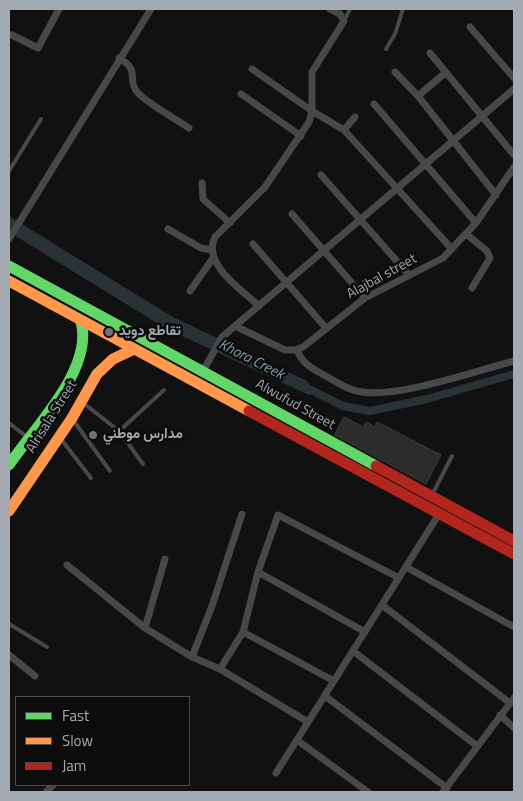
<!DOCTYPE html>
<html>
<head>
<meta charset="utf-8">
<style>
	body { margin:0 }
	#map { position:relative; width:523px; height:801px; overflow:hidden; background:#111112; font-family:"Titillium Web",sans-serif }
	canvas { display:block }
	.frame { position:absolute; inset:0; border:10px solid #a3aab1; pointer-events:none }
	.legend { position:absolute; left:15px; top:696px; width:175px; height:90px; box-sizing:border-box; background:#0c0c0d; border:1px solid #484b4f; margin:0; padding:6px 9px; list-style:none; font-size:15px; color:#a3aab1 }
	.legend li { display:flex; align-items:center; gap:10px; height:25px }
	.legend b { width:25px; border:1px solid #484b4f }
</style>
</head>
<body>
<div id="map">
<canvas width="523" height="801"></canvas>
<div class="frame"></div>
<ul class="legend">
<li><b style="height:6px;background:#63d668"></b>Fast</li>
<li><b style="height:6px;background:#ff974d"></b>Slow</li>
<li><b style="height:6px;background:#b3261e"></b>Jam</li>
</ul>
</div>
<script>
const ctx = document.querySelector('canvas').getContext('2d');
ctx.lineJoin = 'round';
function fillPath(path, color) { ctx.fillStyle = color; ctx.fill(path, 'evenodd'); }
function strokePath(path, color, width, dash) { ctx.strokeStyle = color; ctx.lineWidth = width; ctx.lineCap = dash ? 'butt' : 'round'; ctx.setLineDash(dash || []); ctx.stroke(path); }
function label(font, color, halo, rows, align = 'center') {
  ctx.font = font + ' "Titillium Web",Vazirmatn,sans-serif'; ctx.lineWidth = 5; ctx.setLineDash([]); ctx.textBaseline = 'middle'; ctx.strokeStyle = halo; ctx.fillStyle = color; for (const [text, x, y, turn = 0] of rows) {
    ctx.save(); ctx.translate(x, y); ctx.rotate((+turn || 0) * Math.PI / 180); ctx.textAlign = isNaN(turn) ? turn : align; if (halo) ctx.strokeText(text, 0, 0); ctx.fillText(text, 0, 0); ctx.restore();
  }
}
const water = new Path2D(`
	M 9,216 L 171,316 L 307,381 L 315,393 L 309,395 L 165,328 L 9,232 Z`);
const canal = new Path2D(`
	M 307,388 L 343,406 L 370,411 L 427,399 L 514,374`);
const building = new Path2D(`
	M 344,417 L 363,427 L 366,422 L 375,427 L 377,422 L 441,455 L 426,484 L 335,435 Z`);
const lane = new Path2D(`
	M 344,21 L 350,9
	M 386,49 L 395,34 L 403,9
	M 9,171 L 41,119
	M 82,402 L 119,431 L 143,464
	M 73,420 L 110,471
	M 9,423 L 27,437
	M 119,431 L 164,390
	M 61,439 L 91,478
	M 432,495 L 452,456
	M 9,624 L 47,647`);
const street = new Path2D(`
	M 470,27 L 514,78
	M 12,35 L 38,48 L 59,9
	M 430,53 L 514,155
	M 119,58 C 142,71 125,80 139,94 C 153,107 173,117 189,128
	M 252,69 L 312,111 L 344,130 L 452,249
	M 395,72 L 418,96
	M 445,73 L 418,96 L 496,195
	M 241,94 L 301,136
	M 374,104 L 476,223
	M 344,130 L 355,117
	M 321,175 L 409,275
	M 202,183 L 203,199 L 230,223
	M 292,214 L 365,298
	M 168,229 L 201,248 L 212,250
	M 466,234 L 487,251 L 490,258 L 472,288
	M 9,239 L 151,9
	M 253,244 L 326,328
	M 190,291 L 213,258
	M 259,306 C 241,289 202,264 215,237 L 265,187 L 309,122 L 312,111 L 312,72 L 344,21 L 340,14 L 330,9
	M 235,326 L 285,350 L 295,350 L 303,347 L 365,298 L 443,258 L 476,223 L 514,167
	M 297,350 C 302,363 311,368 324,375 C 336,382 348,390 362,392 C 399,398 476,371 514,361
	M 203,371 L 222,337 L 514,89
	M 67,565 L 145,628 L 192,657 L 220,669 L 308,722
	M 406,567 L 514,627
	M 258,572 L 365,632
	M 382,605 L 510,703
	M 145,628 L 165,559
	M 243,632 L 334,681
	M 353,651 L 477,746
	M 9,655 L 35,676
	M 192,657 L 212,606 L 242,514
	M 220,669 L 243,632 L 258,572 L 278,515 L 399,578
	M 325,696 L 447,788
	M 500,715 L 514,728
	M 297,740 L 368,792
	M 276,773 L 439,514
	M 46,792 L 53,785
	M 443,792 L 514,698`);
const fast = new Path2D(`
	M 9,266 L 376,466
	M 9,465 C 34,428 94,369 81,322`);
const slow = new Path2D(`
	M 9,281 L 249,411
	M 9,511 L 72,418 L 97,374 L 113,359 L 132,350`);
const jam = new Path2D(`
	M 249,411 L 514,554
	M 376,466 L 514,541`);
const markers = [
	[109,332,5,"#707479"],
	[93,435,5,"#707479"]
];
const streetNames = [
	["Alajbal street",382,277,-29],
	["Alwufud Street",295,405,29],
	["Alrisala Street",52,417,-58]
];
const poiNames = [
	["تقاطع دويد",119,332],
	["مدارس موطني",103,435]
];
const waterNames = [
	["Khora Creek",251,360,27]
];
fillPath(water, '#293235');
strokePath(canal, '#293235', 8);
fillPath(building, '#2c2c2d');
strokePath(building, '#3a3c3e', 1);
strokePath(lane, '#46484a', 4);
strokePath(street, '#46484a', 7);
strokePath(fast, '#63d668', 11);
strokePath(slow, '#ff974d', 11);
strokePath(jam, '#b3261e', 11);
for (const [x, y, r, color] of markers) { const dot = new Path2D(); dot.arc(x, y, r, 0, 2 * Math.PI); ctx.fillStyle = color; ctx.fill(dot); strokePath(dot, '#0c0c0d', 2); }
label('14px', '#a3aab1', '#0c0c0d', streetNames);
label('bold 14px', '#a3aab1', '#0c0c0d', poiNames, 'left');
label('italic 15px', '#7c9daa', '#0c0c0d', waterNames);
</script>
</body>
</html>
